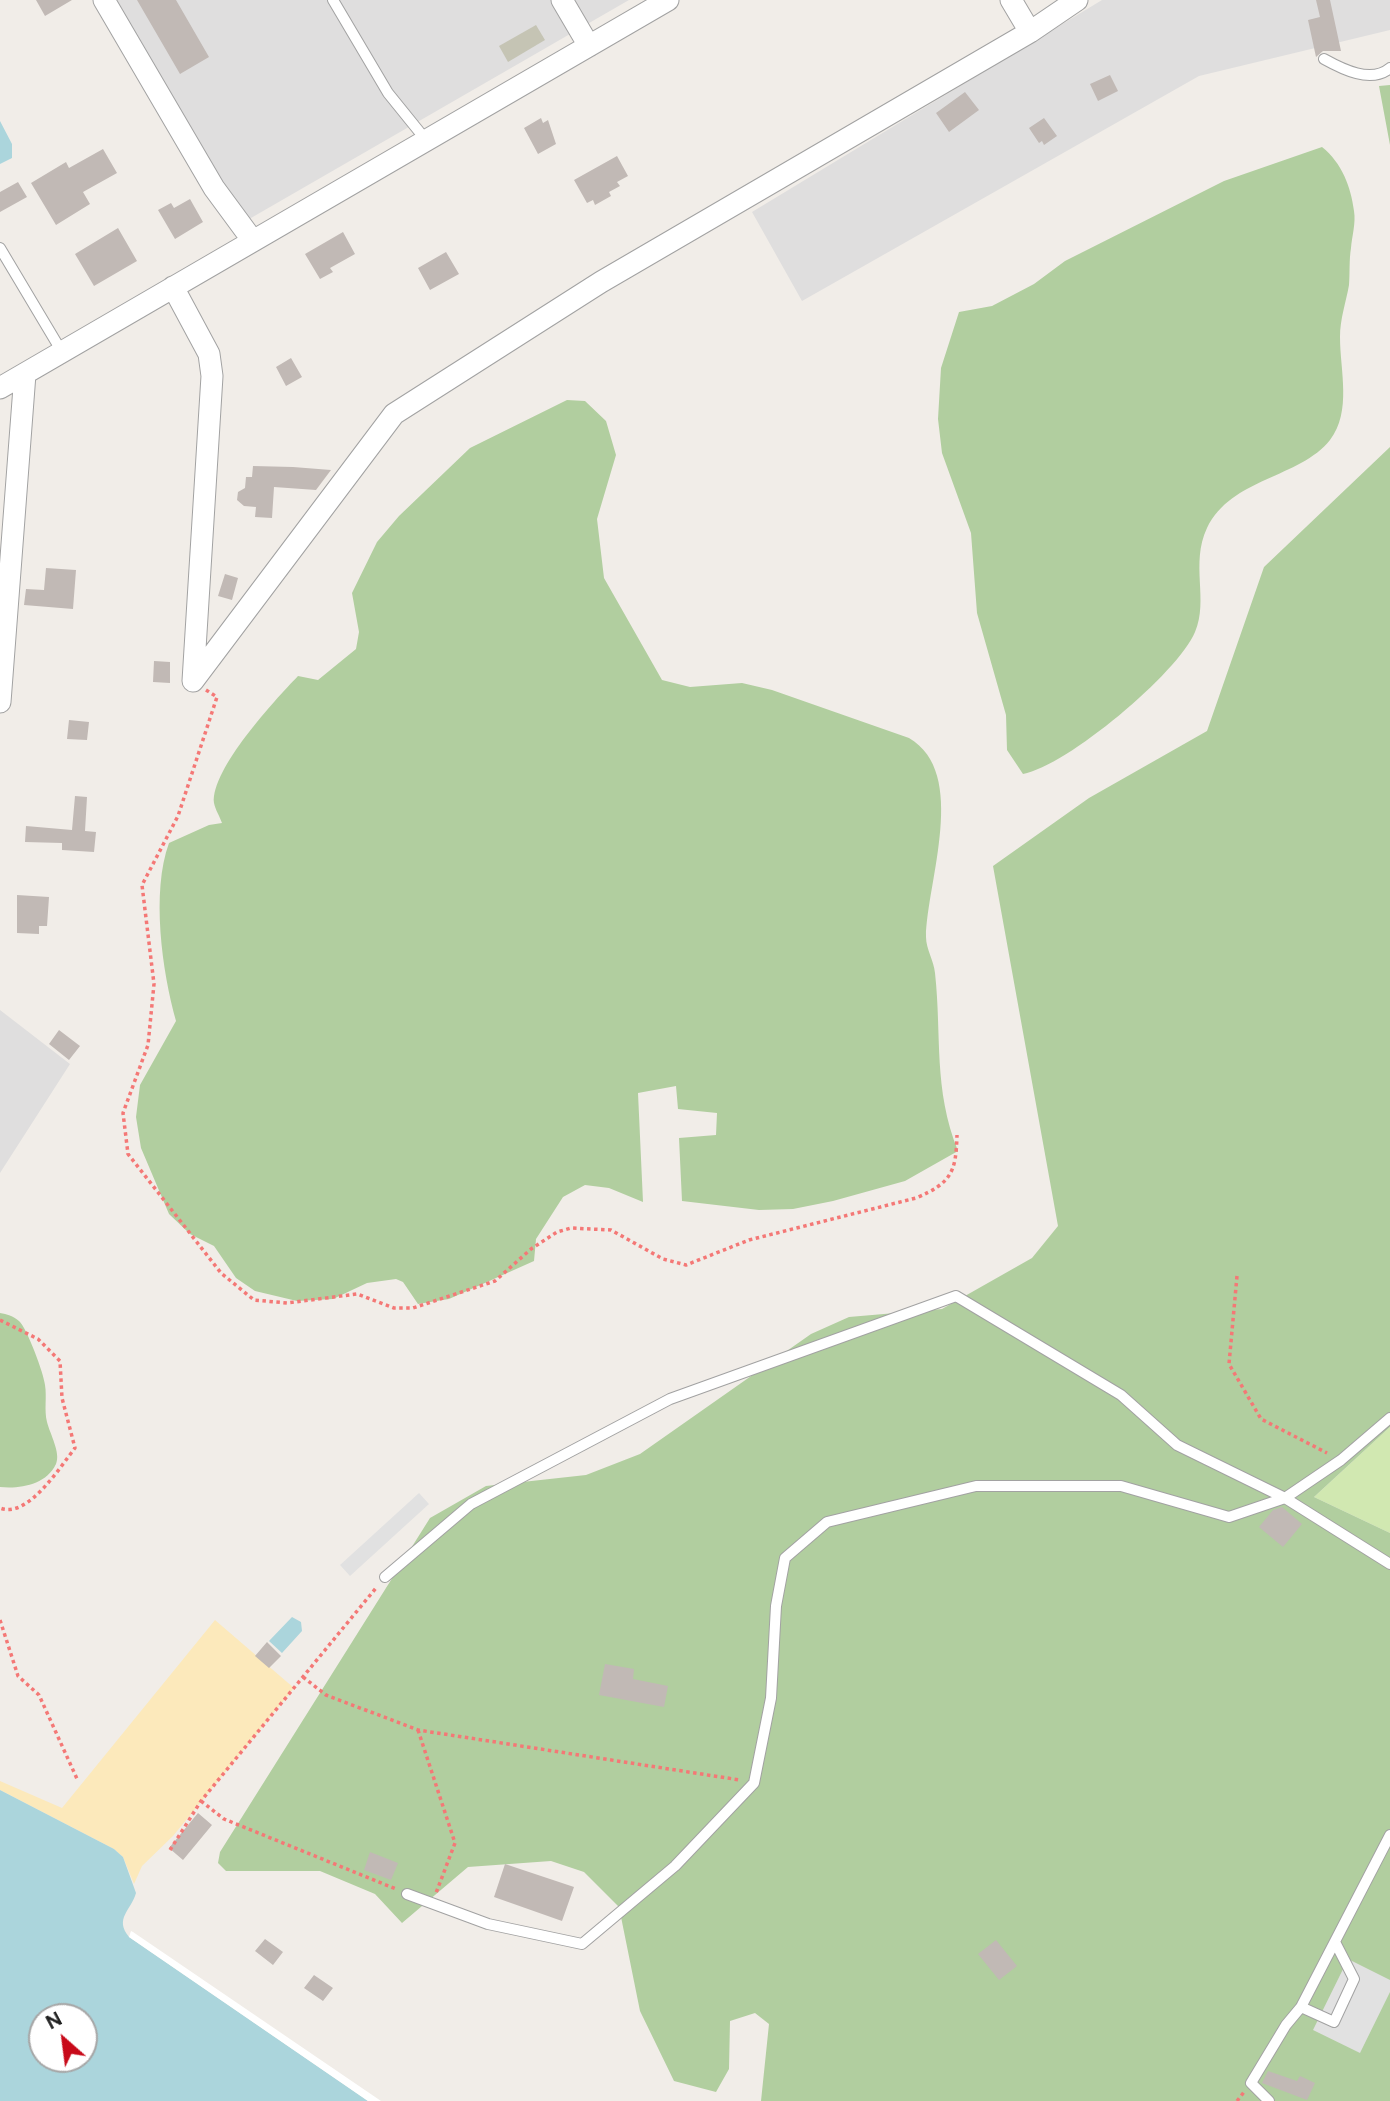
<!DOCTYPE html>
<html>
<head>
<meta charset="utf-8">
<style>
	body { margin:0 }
	#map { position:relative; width:1390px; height:2101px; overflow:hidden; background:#f1ede8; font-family:Figtree,sans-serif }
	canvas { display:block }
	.north { position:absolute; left:28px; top:2003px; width:70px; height:70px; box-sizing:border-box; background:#fff; border:2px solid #a6a6a6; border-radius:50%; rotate:332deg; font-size:19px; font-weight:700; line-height:28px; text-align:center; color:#212121 }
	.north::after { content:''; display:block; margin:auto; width:24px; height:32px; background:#c80a1a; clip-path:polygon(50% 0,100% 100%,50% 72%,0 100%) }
</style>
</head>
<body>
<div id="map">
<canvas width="1390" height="2101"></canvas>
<div class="north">N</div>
</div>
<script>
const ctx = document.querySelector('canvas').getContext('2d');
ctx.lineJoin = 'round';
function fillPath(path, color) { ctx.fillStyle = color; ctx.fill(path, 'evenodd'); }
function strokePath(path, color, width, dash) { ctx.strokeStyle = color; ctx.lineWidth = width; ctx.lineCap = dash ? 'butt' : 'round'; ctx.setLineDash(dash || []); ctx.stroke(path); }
const residential = new Path2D(`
	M 114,0 L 629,0 L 244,222 Z
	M 1102,0 L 1390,0 L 1390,30 L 1199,76 L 802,301 L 752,212 Z
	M 0,1010 L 70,1064 L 0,1173 Z`);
const construction = new Path2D(`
	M 536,25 L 545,40 L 508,62 L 499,46 Z`);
const grass = new Path2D(`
	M 1390,1427 L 1390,1533 L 1314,1497 Z`);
const forest = new Path2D(`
	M 1390,85 L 1390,145 L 1379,86 Z
	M 1322,147 C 1342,163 1351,187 1354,211 C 1356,223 1352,236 1351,248 C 1349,260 1350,273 1349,285 C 1346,302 1340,319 1340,337 C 1340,371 1352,411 1330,440 C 1300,478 1231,478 1207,528 C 1190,564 1209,600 1195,632 C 1178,673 1067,766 1023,774 L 1007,750 L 1006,715 L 977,613 L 971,533 L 942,453 L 938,419 L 941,368 L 959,312 L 992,306 L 1034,284 L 1065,261 L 1224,181 Z
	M 567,400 L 585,401 L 606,421 L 616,455 L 597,519 L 604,578 L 662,680 L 690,687 L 742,683 L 772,690 L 909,738 C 969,773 927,881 926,937 C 926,949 934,961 935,973 C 942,1037 933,1088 958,1151 L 905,1181 L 833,1201 L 793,1209 L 759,1210 L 682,1201 L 679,1138 L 716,1135 L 717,1113 L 678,1109 L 676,1086 L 638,1093 L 643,1202 L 609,1188 L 585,1185 L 563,1197 L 536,1239 L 534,1261 L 449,1299 L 418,1304 L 403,1282 L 396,1279 L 367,1283 L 333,1299 L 297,1301 L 255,1291 L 236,1278 L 214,1246 L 190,1234 L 169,1214 L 141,1148 L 136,1117 L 140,1085 L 176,1021 C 162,971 151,892 169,843 L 209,825 L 222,823 C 220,817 215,809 214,803 C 211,769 275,700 298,676 L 318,680 L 356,649 L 359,632 L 352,593 L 377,542 L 399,516 L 470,448 Z
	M 1390,447 L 1390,1427 L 1314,1497 L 1390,1533 L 1390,2101 L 761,2101 L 769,2024 L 755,2013 L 730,2021 L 729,2069 L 716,2092 L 674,2081 L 640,2011 L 619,1907 L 584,1872 L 551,1861 L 468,1867 L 402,1923 L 375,1894 L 320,1871 L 226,1871 L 218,1863 L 220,1852 L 430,1518 L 486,1486 L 586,1475 L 640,1454 L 811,1334 L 849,1317 L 942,1309 L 1032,1258 L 1058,1226 L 993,866 L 1089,798 L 1207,731 L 1264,567 Z
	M 0,1313 C 7,1314 13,1316 19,1321 C 27,1328 44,1374 45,1385 C 47,1397 44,1410 47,1422 C 50,1434 61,1453 56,1464 C 46,1485 20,1489 0,1487 Z`);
const sand = new Path2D(`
	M 215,1620 L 294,1688 L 173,1836 L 142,1866 L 134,1884 L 123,1857 L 114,1849 L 0,1790 L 0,1781 L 62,1808 Z`);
const parking = new Path2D(`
	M 419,1493 L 429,1504 L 350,1576 L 340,1565 Z
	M 1348,1959 L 1390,1980 L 1390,1992 L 1360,2053 L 1313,2030 Z`);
const water = new Path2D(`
	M 0,121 L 12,144 L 12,158 L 0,164 Z
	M 292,1617 L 301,1622 L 302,1631 L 282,1653 L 269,1641 Z
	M 0,1790 L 114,1849 L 123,1857 L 136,1893 C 131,1911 114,1918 129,1937 L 368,2101 L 0,2101 ZM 42,2017 L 84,2017 L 84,2059 L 42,2059 Z`);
const pier = new Path2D(`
	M 131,1931 L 133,1932 L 381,2101 L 368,2101 L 129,1937 Z`);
const building = new Path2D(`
	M 36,0 L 72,0 L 45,16 Z
	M 137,0 L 176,0 L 209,57 L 180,74 Z
	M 1316,0 L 1330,0 L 1341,51 L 1323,51 L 1316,57 L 1308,20 L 1320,17 Z
	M 1110,75 L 1118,91 L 1098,101 L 1090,84 Z
	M 965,92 L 979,110 L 949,132 L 936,113 Z
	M 541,118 L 543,123 L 548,120 L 556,144 L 538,154 L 524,128 Z
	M 1044,118 L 1057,136 L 1044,145 L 1042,141 L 1039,143 L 1029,128 Z
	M 103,149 L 117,173 L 83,192 L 90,204 L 56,225 L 31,183 L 66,162 L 69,168 Z
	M 617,156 L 628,176 L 617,182 L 620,186 L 609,192 L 611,196 L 595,205 L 593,200 L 587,203 L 574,180 Z
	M 18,182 L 27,197 L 0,212 L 0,192 Z
	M 190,199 L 203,222 L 175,239 L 158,210 L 171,203 L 174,208 Z
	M 118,228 L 137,261 L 94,286 L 75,254 Z
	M 343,232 L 355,254 L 330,268 L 333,272 L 320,279 L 305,254 Z
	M 446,252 L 459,274 L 430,290 L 418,268 Z
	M 291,358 L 302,377 L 286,386 L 276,367 Z
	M 253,466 L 293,467 L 331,470 L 316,490 L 274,487 L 272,518 L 255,517 L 256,507 L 244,506 L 237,500 L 238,492 L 245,488 L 246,477 L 252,477 Z
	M 46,568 L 76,570 L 73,609 L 24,605 L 26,589 L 44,590 Z
	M 225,574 L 238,578 L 232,600 L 218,596 Z
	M 154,661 L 170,662 L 170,683 L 153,682 Z
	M 69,720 L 89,722 L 87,740 L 67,739 Z
	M 75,796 L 87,797 L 85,831 L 96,832 L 94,852 L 62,850 L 62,843 L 25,842 L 26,826 L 72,830 Z
	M 17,895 L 49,897 L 47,926 L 39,926 L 39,934 L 17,933 Z
	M 59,1030 L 80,1046 L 69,1060 L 49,1044 Z
	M 1282,1507 L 1302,1524 L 1283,1547 L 1259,1527 L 1273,1510 Z
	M 267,1642 L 281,1656 L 269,1668 L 255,1656 Z
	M 605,1664 L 634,1669 L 633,1679 L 668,1686 L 664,1707 L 599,1695 Z
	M 198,1813 L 212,1825 L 183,1860 L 169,1848 Z
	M 370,1852 L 398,1863 L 391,1880 L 364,1870 Z
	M 505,1864 L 574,1887 L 562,1921 L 494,1897 Z
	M 265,1939 L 283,1952 L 273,1965 L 255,1951 Z
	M 996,1940 L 1017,1966 L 999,1980 L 978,1954 Z
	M 314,1975 L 333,1988 L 323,2001 L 304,1988 Z
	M 1268,2071 L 1297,2081 L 1300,2076 L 1315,2083 L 1307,2100 L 1262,2083 Z`);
const path = new Path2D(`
	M 206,690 L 217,697 L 178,816 L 142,885 L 154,984 L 148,1045 L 123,1113 L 128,1154 L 221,1273 L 254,1300 L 287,1303 L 357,1294 L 394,1308 L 413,1308 L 495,1281 L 531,1249 L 557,1232 L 571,1228 L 611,1230 L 663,1259 L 686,1265 L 749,1240 L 916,1198 C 951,1183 956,1173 957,1135
	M 1237,1276 L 1229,1364 L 1261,1419 L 1327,1453
	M 0,1320 L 38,1339 L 60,1361 L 62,1398 L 75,1448 C 60,1467 28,1519 0,1508
	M 0,1620 L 18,1676 L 39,1695 L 78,1781
	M 303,1677 L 326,1695 L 418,1730 L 740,1780
	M 418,1730 L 455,1843 L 436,1893
	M 201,1801 L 224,1819 L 396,1889
	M 170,1850 L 201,1801 L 376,1588
	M 1237,2101 L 1244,2092`);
const service = new Path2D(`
	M 333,0 L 388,93 L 426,140
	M 1324,59 C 1342,69 1371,84 1390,68
	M 0,248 L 62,352
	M 385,1577 L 471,1504 L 670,1399 L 956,1296 L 1121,1395 L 1177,1445 L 1285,1498 L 1390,1564
	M 407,1894 L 488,1924 L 582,1944 L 675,1866 L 754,1783 L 771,1698 L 776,1606 L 785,1558 L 827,1522 L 976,1486 L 1121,1486 L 1229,1517 L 1285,1498 L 1341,1460 L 1390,1418
	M 1301,2007 L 1334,2022 L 1354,1979 L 1335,1942
	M 1269,2101 L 1251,2083 L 1286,2025 L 1301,2007 L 1390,1835`);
const minor = new Path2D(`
	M 104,0 L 214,188 L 253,241
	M 562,0 L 589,46
	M 1011,0 L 1030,32
	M 173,287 L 209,354 L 212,376 L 193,681 L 394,414 L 601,282 L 1030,32 L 1077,0
	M 0,388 L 668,0
	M 0,702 L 25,374`);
fillPath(residential, '#dfdede');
fillPath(construction, '#c5c4b4');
fillPath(grass, '#d1e8b1');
fillPath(forest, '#b1ce9f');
fillPath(sand, '#fce9bb');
fillPath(parking, '#e1e1e1');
fillPath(water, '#abd5dc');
fillPath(pier, '#fff');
fillPath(building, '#c1b9b5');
strokePath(service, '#a2a2a2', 12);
strokePath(minor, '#a2a2a2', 23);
strokePath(path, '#f47876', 3.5, [3.5, 3.5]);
strokePath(service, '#fff', 10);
strokePath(minor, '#fff', 21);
</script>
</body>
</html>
